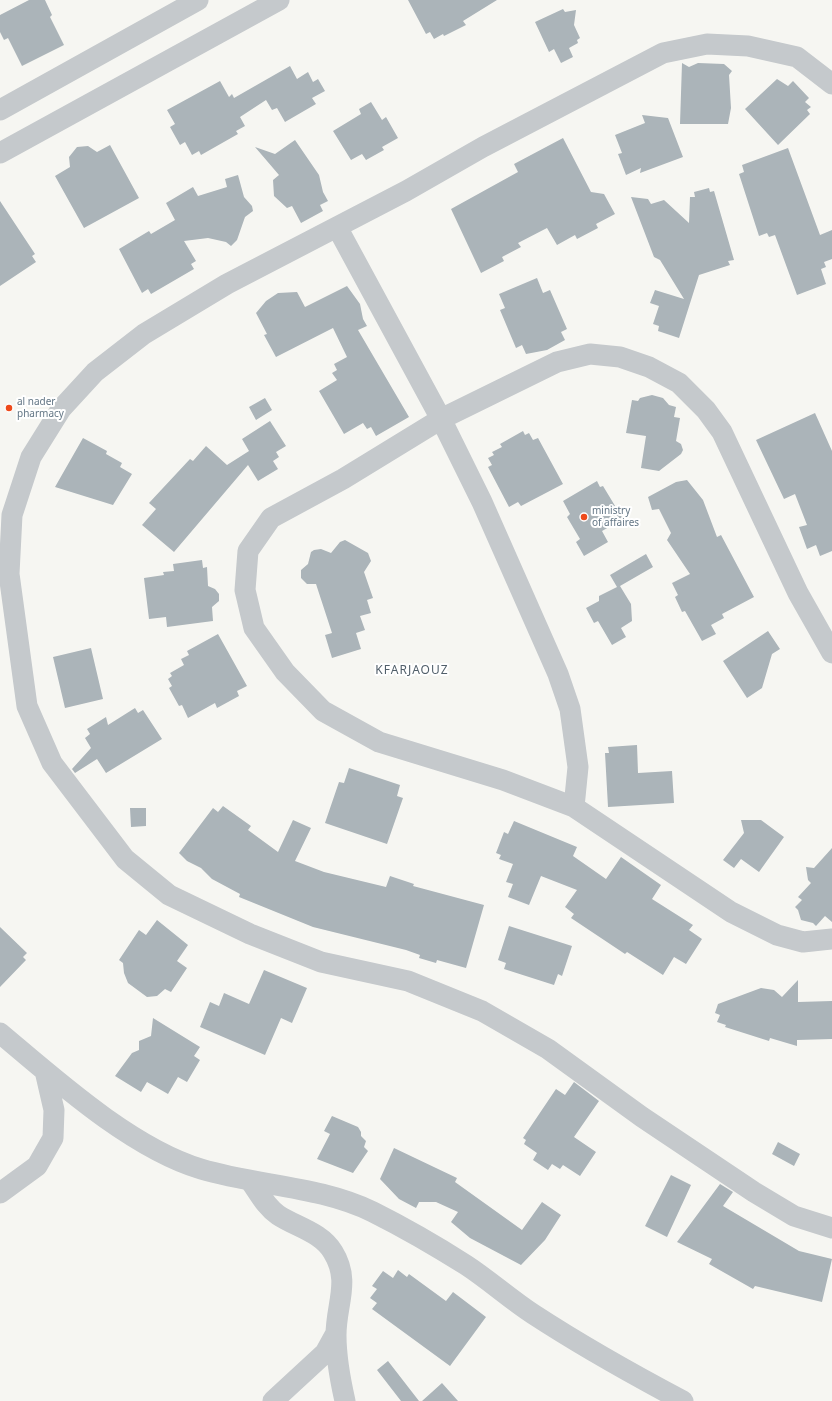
<!DOCTYPE html>
<html>
<head>
<meta charset="utf-8">
<style>
	body { margin:0 }
	canvas { display:block; background:#f6f6f2 }
</style>
</head>
<body>
<canvas width="832" height="1401"></canvas>
<script>
const ctx = document.querySelector('canvas').getContext('2d');
ctx.lineJoin = 'round';
function fillPath(path, color) { ctx.fillStyle = color; ctx.fill(path, 'evenodd'); }
function strokePath(path, color, width, dash) { ctx.strokeStyle = color; ctx.lineWidth = width; ctx.lineCap = dash ? 'butt' : 'round'; ctx.setLineDash(dash || []); ctx.stroke(path); }
function label(font, color, halo, rows, align = 'center') {
  ctx.font = font + ' "Noto Sans",sans-serif'; ctx.lineWidth = 4; ctx.setLineDash([]); ctx.textBaseline = 'middle'; ctx.strokeStyle = halo; ctx.fillStyle = color; for (const [text, x, y, turn = 0] of rows) {
    ctx.save(); ctx.translate(x, y); ctx.rotate((+turn || 0) * Math.PI / 180); ctx.textAlign = isNaN(turn) ? turn : align; if (halo) ctx.strokeText(text, 0, 0); ctx.fillText(text, 0, 0); ctx.restore();
  }
}
const building = new Path2D(`
	M 29,0 L 45,0 L 52,15 L 50,17 L 64,45 L 22,66 L 8,38 L 4,40 L 0,32 L 0,15 Z
	M 408,0 L 497,0 L 463,21 L 466,25 L 444,36 L 443,34 L 434,39 L 430,32 L 426,34 Z
	M 563,9 L 565,12 L 576,10 L 574,25 L 580,38 L 577,40 L 578,43 L 569,48 L 573,57 L 561,63 L 554,49 L 549,52 L 535,22 Z
	M 682,63 L 689,67 L 698,63 L 724,64 L 732,71 L 729,75 L 731,108 L 728,124 L 680,124 Z
	M 290,66 L 297,79 L 308,72 L 313,82 L 318,79 L 325,91 L 312,98 L 316,104 L 285,122 L 277,108 L 272,110 L 266,100 L 240,117 L 245,126 L 236,131 L 238,134 L 201,155 L 199,151 L 192,155 L 185,142 L 180,145 L 170,127 L 175,124 L 167,110 L 220,81 L 229,97 L 232,94 L 234,98 Z
	M 777,79 L 788,86 L 793,81 L 809,98 L 805,102 L 811,107 L 807,110 L 810,114 L 778,145 L 745,109 Z
	M 371,102 L 382,120 L 386,117 L 398,138 L 382,147 L 384,150 L 366,160 L 362,154 L 351,160 L 333,131 L 361,114 L 359,109 Z
	M 642,115 L 668,118 L 683,157 L 640,173 L 641,168 L 626,175 L 618,154 L 622,153 L 615,135 L 645,123 Z
	M 563,138 L 591,192 L 604,194 L 615,214 L 596,224 L 598,228 L 577,239 L 575,235 L 557,245 L 547,228 L 518,243 L 521,247 L 502,257 L 504,261 L 481,273 L 451,209 L 518,172 L 514,164 Z
	M 295,140 L 319,175 L 323,192 L 328,201 L 320,205 L 323,211 L 301,223 L 292,206 L 287,208 L 274,196 L 273,180 L 279,175 L 255,147 L 275,154 Z
	M 110,145 L 139,198 L 84,228 L 55,176 L 70,167 L 69,157 L 77,147 L 88,146 L 97,152 Z
	M 788,148 L 820,235 L 832,230 L 832,259 L 824,262 L 826,267 L 821,269 L 826,284 L 797,295 L 775,235 L 769,237 L 767,233 L 759,236 L 739,174 L 744,172 L 742,165 Z
	M 238,175 L 244,197 L 252,206 L 253,211 L 245,217 L 237,240 L 231,246 L 226,242 L 208,238 L 184,241 L 196,261 L 191,264 L 194,269 L 151,294 L 148,289 L 142,293 L 119,249 L 149,231 L 151,234 L 175,220 L 166,203 L 193,187 L 198,196 L 227,187 L 225,179 Z
	M 709,188 L 710,192 L 714,191 L 734,260 L 728,261 L 730,265 L 699,275 L 679,338 L 658,331 L 659,326 L 653,324 L 659,306 L 650,303 L 655,290 L 684,299 L 660,260 L 654,257 L 631,197 L 648,199 L 651,204 L 664,200 L 689,223 L 690,197 L 695,197 L 694,192 Z
	M 0,201 L 35,254 L 32,256 L 36,262 L 0,286 Z
	M 537,278 L 543,293 L 550,290 L 567,329 L 561,332 L 565,340 L 547,350 L 526,354 L 522,345 L 516,348 L 500,310 L 505,308 L 499,294 Z
	M 347,286 L 360,304 L 363,319 L 367,326 L 358,330 L 409,417 L 376,436 L 371,427 L 367,429 L 363,423 L 344,434 L 319,391 L 337,380 L 332,373 L 337,370 L 334,364 L 347,357 L 333,328 L 276,357 L 264,335 L 267,334 L 256,313 L 266,301 L 278,293 L 297,292 L 305,307 Z
	M 652,395 L 663,398 L 669,405 L 676,407 L 674,417 L 680,418 L 676,441 L 681,444 L 683,450 L 681,454 L 659,471 L 641,468 L 646,436 L 626,433 L 632,400 L 638,401 L 640,398 Z
	M 265,398 L 272,410 L 256,420 L 249,407 Z
	M 815,413 L 832,451 L 832,551 L 820,556 L 816,545 L 807,549 L 799,527 L 807,525 L 795,494 L 784,499 L 756,440 Z
	M 270,421 L 286,446 L 276,452 L 279,457 L 273,461 L 278,469 L 258,481 L 248,465 L 174,552 L 142,525 L 156,509 L 149,503 L 190,459 L 193,461 L 206,446 L 227,465 L 249,451 L 242,439 Z
	M 523,431 L 525,435 L 529,433 L 533,440 L 538,438 L 563,484 L 521,506 L 518,502 L 509,507 L 488,467 L 492,465 L 488,458 L 494,455 L 492,452 L 502,447 L 500,444 Z
	M 83,438 L 107,451 L 106,454 L 122,463 L 120,467 L 132,474 L 113,505 L 55,487 Z
	M 687,480 L 703,500 L 717,537 L 721,535 L 754,597 L 722,614 L 724,618 L 711,625 L 716,634 L 702,641 L 685,611 L 682,612 L 675,597 L 678,595 L 672,583 L 690,574 L 667,540 L 671,533 L 659,509 L 652,510 L 648,497 L 676,482 Z
	M 597,481 L 600,487 L 603,486 L 623,519 L 602,531 L 608,542 L 584,556 L 576,542 L 580,539 L 567,517 L 570,514 L 563,501 Z
	M 345,540 L 368,553 L 371,561 L 364,572 L 373,598 L 367,600 L 371,613 L 360,616 L 365,630 L 356,633 L 361,649 L 332,658 L 325,635 L 332,633 L 316,584 L 307,584 L 301,578 L 301,570 L 308,564 L 311,552 L 314,550 L 321,549 L 331,553 L 340,542 Z
	M 646,554 L 653,567 L 620,586 L 631,604 L 632,621 L 621,628 L 626,637 L 612,645 L 598,621 L 594,623 L 586,608 L 599,601 L 599,596 L 617,587 L 610,575 Z
	M 202,560 L 203,568 L 207,567 L 208,586 L 215,589 L 219,594 L 219,601 L 212,607 L 213,621 L 167,627 L 166,617 L 149,619 L 144,578 L 164,575 L 163,572 L 174,571 L 173,564 Z
	M 768,631 L 780,649 L 772,654 L 762,688 L 747,698 L 723,661 Z
	M 218,634 L 247,686 L 237,691 L 239,696 L 217,708 L 215,703 L 188,718 L 182,705 L 179,706 L 169,688 L 172,686 L 168,679 L 172,676 L 170,673 L 184,665 L 181,659 L 189,655 L 187,651 Z
	M 91,648 L 103,699 L 65,708 L 53,657 Z
	M 135,708 L 138,713 L 143,710 L 162,739 L 106,773 L 97,759 L 75,773 L 72,769 L 91,748 L 85,738 L 90,734 L 87,729 L 106,717 L 108,725 Z
	M 637,745 L 638,773 L 672,771 L 674,803 L 608,807 L 605,753 L 609,753 L 608,747 Z
	M 349,768 L 400,785 L 397,796 L 403,798 L 387,844 L 325,823 L 339,782 L 344,783 Z
	M 223,806 L 251,826 L 248,830 L 278,852 L 293,820 L 311,828 L 295,861 L 324,872 L 386,887 L 390,876 L 414,884 L 413,886 L 484,905 L 466,968 L 437,960 L 436,963 L 419,958 L 420,955 L 406,950 L 313,927 L 239,897 L 240,894 L 212,879 L 201,868 L 187,861 L 179,853 L 213,808 L 218,812 Z
	M 130,808 L 146,808 L 146,826 L 131,827 Z
	M 741,820 L 761,820 L 784,837 L 759,872 L 741,859 L 734,868 L 723,860 L 744,833 Z
	M 514,821 L 577,847 L 573,856 L 606,879 L 621,857 L 661,885 L 652,899 L 693,925 L 689,930 L 702,939 L 686,964 L 674,957 L 663,975 L 627,952 L 625,954 L 571,918 L 574,914 L 565,907 L 577,890 L 541,876 L 529,905 L 508,897 L 513,884 L 506,882 L 513,864 L 499,859 L 501,855 L 496,853 L 504,832 L 508,834 Z
	M 832,848 L 832,922 L 825,916 L 816,926 L 813,923 L 801,920 L 798,910 L 795,907 L 802,900 L 798,897 L 811,883 L 808,880 L 806,867 L 814,868 Z
	M 157,920 L 188,945 L 177,961 L 187,968 L 171,992 L 165,989 L 157,996 L 147,997 L 128,983 L 124,973 L 123,963 L 119,960 L 139,930 L 146,935 Z
	M 509,926 L 572,946 L 562,976 L 558,974 L 554,985 L 504,969 L 506,963 L 498,960 Z
	M 0,927 L 27,953 L 23,957 L 26,960 L 0,987 Z
	M 264,970 L 307,988 L 292,1023 L 281,1018 L 265,1055 L 200,1027 L 210,1002 L 219,1006 L 224,993 L 249,1004 Z
	M 798,980 L 798,1002 L 832,1001 L 832,1039 L 797,1040 L 797,1046 L 770,1038 L 769,1041 L 725,1027 L 726,1025 L 717,1022 L 720,1015 L 715,1013 L 718,1004 L 761,988 L 774,990 L 782,997 Z
	M 153,1018 L 200,1047 L 194,1056 L 200,1060 L 187,1082 L 178,1077 L 168,1094 L 147,1082 L 141,1092 L 115,1076 L 132,1053 L 139,1050 L 139,1041 L 151,1036 Z
	M 574,1082 L 599,1101 L 574,1137 L 596,1152 L 580,1176 L 563,1165 L 560,1169 L 552,1164 L 548,1170 L 533,1160 L 537,1153 L 524,1144 L 526,1140 L 523,1138 L 556,1089 L 565,1095 Z
	M 332,1116 L 358,1127 L 361,1132 L 361,1136 L 366,1141 L 364,1147 L 368,1151 L 353,1173 L 317,1159 L 330,1134 L 324,1131 Z
	M 778,1142 L 800,1154 L 794,1166 L 772,1154 Z
	M 394,1148 L 457,1178 L 455,1182 L 522,1230 L 542,1202 L 561,1215 L 545,1240 L 521,1265 L 470,1238 L 451,1222 L 458,1212 L 436,1202 L 419,1202 L 416,1208 L 399,1199 L 380,1179 Z
	M 671,1175 L 691,1185 L 667,1237 L 645,1226 Z
	M 720,1184 L 733,1192 L 723,1206 L 799,1251 L 832,1259 L 822,1302 L 755,1286 L 753,1289 L 709,1264 L 712,1259 L 677,1242 Z
	M 398,1270 L 407,1277 L 409,1274 L 446,1301 L 453,1292 L 486,1317 L 450,1366 L 372,1309 L 377,1303 L 370,1298 L 377,1289 L 372,1286 L 383,1271 L 393,1278 Z
	M 388,1361 L 419,1401 L 401,1401 L 377,1370 Z
	M 442,1383 L 458,1401 L 422,1401 Z`);
const minor = new Path2D(`
	M 832,84 L 797,57 L 748,46 L 707,44 L 663,53 L 483,147 L 406,191 L 227,284 L 144,334 L 95,372 L 61,409 L 31,457 L 12,515 L 9,574 L 27,706 L 52,763 L 125,859 L 169,895 L 250,934 L 321,962 L 408,981 L 482,1011 L 548,1049 L 642,1117 L 754,1192 L 794,1216 L 832,1228
	M 0,110 L 198,0
	M 0,153 L 279,0
	M 337,227 L 441,419 L 482,502 L 558,674 L 570,709 L 578,767 L 574,807
	M 832,653 L 798,593 L 722,432 L 706,410 L 679,383 L 649,367 L 620,357 L 590,354 L 557,362 L 441,419 L 343,479 L 271,518 L 248,551 L 245,590 L 254,628 L 285,672 L 323,711 L 379,742 L 503,780 L 574,807 L 731,912 L 777,935 L 803,942 L 832,939
	M 0,1033 C 56,1080 131,1148 201,1169 C 258,1186 320,1186 373,1212 C 405,1228 436,1246 466,1265 C 489,1280 510,1299 533,1314 C 582,1346 632,1374 683,1401
	M 251,1182 C 259,1193 266,1207 278,1215 C 296,1227 321,1232 333,1252 C 351,1281 336,1304 336,1335 C 336,1358 340,1379 345,1401
	M 0,1193 L 37,1166 L 53,1138 L 54,1110 L 45,1071
	M 273,1401 L 325,1353 L 336,1333`);
const markers = [
	[9,408,4,"#ee491a"],
	[584,517,4,"#ee491a"]
];
const poiNames = [
	["al nader",17,402],
	["pharmacy",17,414],
	["ministry",592,511],
	["of affaires",592,523]
];
const quarterNames = [
	["KFARJAOUZ",412,671]
];
fillPath(building, '#abb4b9');
strokePath(minor, '#c5c9cc', 21);
for (const [x, y, r, color] of markers) { const dot = new Path2D(); dot.arc(x, y, r, 0, 2 * Math.PI); ctx.fillStyle = color; ctx.fill(dot); strokePath(dot, '#fff', 1.5); }
label('10px', '#637685', '#fff', poiNames, 'left');
ctx.letterSpacing = '1px';
label('12px', '#515f6a', '#fff', quarterNames);
ctx.letterSpacing = '0px';
</script>
</body>
</html>
